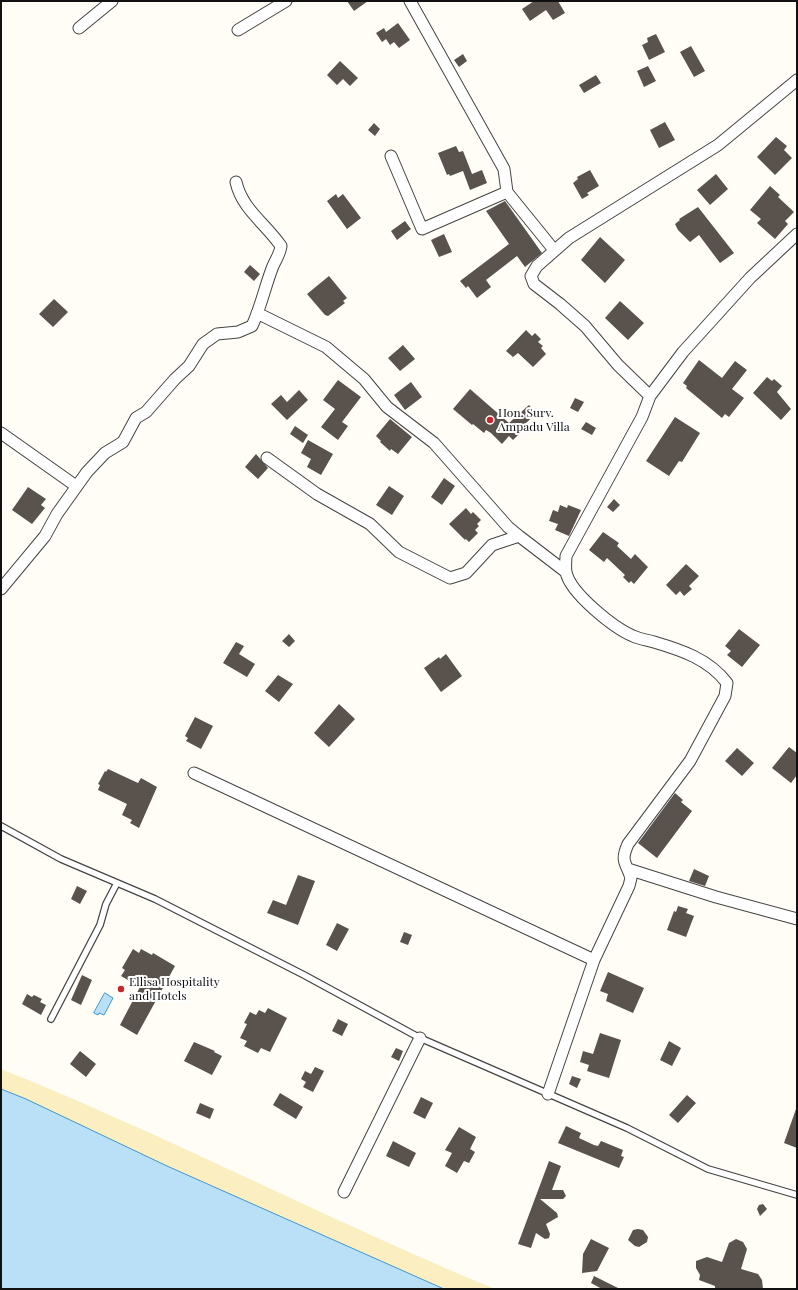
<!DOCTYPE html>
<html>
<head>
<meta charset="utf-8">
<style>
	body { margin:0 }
	#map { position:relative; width:798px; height:1290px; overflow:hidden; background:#fffdf5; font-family:"Playfair Display",serif }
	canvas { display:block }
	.frame { position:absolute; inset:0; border:2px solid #111; pointer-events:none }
</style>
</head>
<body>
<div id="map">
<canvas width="798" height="1290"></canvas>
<div class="frame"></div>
</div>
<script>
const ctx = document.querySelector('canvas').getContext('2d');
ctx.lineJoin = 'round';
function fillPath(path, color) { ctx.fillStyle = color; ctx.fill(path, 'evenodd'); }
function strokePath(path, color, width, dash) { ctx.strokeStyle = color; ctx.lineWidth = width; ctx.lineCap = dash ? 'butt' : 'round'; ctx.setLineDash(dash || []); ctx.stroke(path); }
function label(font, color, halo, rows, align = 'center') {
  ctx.font = font + ' "Playfair Display",serif'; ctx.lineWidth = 4; ctx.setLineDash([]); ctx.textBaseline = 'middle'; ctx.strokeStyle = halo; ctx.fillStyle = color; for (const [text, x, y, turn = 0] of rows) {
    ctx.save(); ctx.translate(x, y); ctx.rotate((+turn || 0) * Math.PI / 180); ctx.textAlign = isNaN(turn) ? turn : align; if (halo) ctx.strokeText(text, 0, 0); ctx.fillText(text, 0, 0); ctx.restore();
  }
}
const sand = new Path2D(`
	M 1,1069 C 168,1136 328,1220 495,1289 L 444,1289 L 167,1166 L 1,1089 Z`);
const water = new Path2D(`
	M 105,993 L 113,998 L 104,1015 L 99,1013 L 98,1015 L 94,1013 Z
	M 1,1089 L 26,1099 L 167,1166 L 444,1289 L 1,1289 Z`);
const building = new Path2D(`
	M 347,1 L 368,1 L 354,11 Z
	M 534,1 L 558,1 L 565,13 L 553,20 L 546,10 L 530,21 L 522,9 Z
	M 398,23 L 410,40 L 399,48 L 394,42 L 390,45 L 386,39 L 382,42 L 376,33 L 384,28 L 386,32 Z
	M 656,34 L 665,52 L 649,60 L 642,45 L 648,42 L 647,38 Z
	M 691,46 L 705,71 L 694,77 L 680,52 Z
	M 463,54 L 467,61 L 459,67 L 454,60 Z
	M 340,61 L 358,78 L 350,86 L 343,79 L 337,85 L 327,75 Z
	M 648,66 L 656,81 L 644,87 L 637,71 Z
	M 596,75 L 601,83 L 584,93 L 579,85 Z
	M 665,122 L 675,140 L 659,148 L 650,130 Z
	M 374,123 L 380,129 L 375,136 L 368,130 Z
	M 776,137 L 787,146 L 784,150 L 792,158 L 775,175 L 757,157 Z
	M 456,146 L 459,152 L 463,151 L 472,174 L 482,170 L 487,183 L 470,190 L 463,171 L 450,176 L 449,174 L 447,175 L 438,153 Z
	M 590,170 L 599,186 L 587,193 L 589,195 L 582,199 L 573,183 L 578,179 L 577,177 Z
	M 716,174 L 728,189 L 710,205 L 697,190 Z
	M 770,186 L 780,195 L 778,197 L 794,212 L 785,221 L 788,224 L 775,239 L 757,223 L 761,219 L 750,210 Z
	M 336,194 L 338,198 L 343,194 L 361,218 L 347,229 L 327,201 Z
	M 505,201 L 542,253 L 525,267 L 517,256 L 486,280 L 491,287 L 477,298 L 468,286 L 466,288 L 460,281 L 509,244 L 486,211 Z
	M 698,207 L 734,253 L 720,263 L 699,235 L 690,242 L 678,230 L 675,224 L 680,220 L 679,219 Z
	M 405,221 L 411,229 L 397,240 L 391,231 Z
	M 444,234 L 452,252 L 439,257 L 431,240 Z
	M 600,237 L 625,260 L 605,283 L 581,260 Z
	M 250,265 L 260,274 L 254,281 L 244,272 Z
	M 329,276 L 347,298 L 343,301 L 345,303 L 328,316 L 325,315 L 307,294 Z
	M 54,299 L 68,312 L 53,327 L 39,314 Z
	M 620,301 L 644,323 L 628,340 L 605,318 Z
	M 526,330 L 532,336 L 535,333 L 541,339 L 538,342 L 543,346 L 541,348 L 546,354 L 533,367 L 518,353 L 513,357 L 506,351 Z
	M 403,345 L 415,359 L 400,371 L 388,358 Z
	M 699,360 L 722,378 L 735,361 L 747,370 L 732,389 L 744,398 L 729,417 L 725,414 L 722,418 L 686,388 L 687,386 L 683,383 Z
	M 767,377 L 772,381 L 774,379 L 782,386 L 777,392 L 791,409 L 781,420 L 753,393 Z
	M 338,380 L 361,397 L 342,422 L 348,426 L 338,440 L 321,427 L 335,409 L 323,400 Z
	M 411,382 L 422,397 L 405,410 L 394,395 Z
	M 470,389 L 509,423 L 529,405 L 536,414 L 517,431 L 520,433 L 513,440 L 509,436 L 502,444 L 491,433 L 486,430 L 484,433 L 473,424 L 472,425 L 453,409 Z
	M 299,390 L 308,400 L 287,420 L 271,404 L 281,395 L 287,402 Z
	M 575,398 L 584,402 L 578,412 L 570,408 Z
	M 675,417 L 700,433 L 682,462 L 679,461 L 669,476 L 646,461 Z
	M 390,419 L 412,437 L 398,454 L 391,449 L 390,451 L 380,442 L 381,441 L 376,436 Z
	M 586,422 L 596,428 L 592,435 L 581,429 Z
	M 295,426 L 308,435 L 303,443 L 290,434 Z
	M 308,440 L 333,454 L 321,475 L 307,467 L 311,459 L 301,453 Z
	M 256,454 L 268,468 L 258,479 L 245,467 Z
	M 444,478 L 455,486 L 442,505 L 431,497 Z
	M 389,486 L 404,496 L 392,515 L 376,505 Z
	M 28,487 L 46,499 L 41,505 L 45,508 L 32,524 L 12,510 Z
	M 614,499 L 620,505 L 613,512 L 607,507 Z
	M 560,505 L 567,508 L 568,505 L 581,510 L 569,536 L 555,530 L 558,524 L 549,521 L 553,510 L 558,512 Z
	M 466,508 L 471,514 L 473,512 L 481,520 L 477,524 L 479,526 L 475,530 L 478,533 L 469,542 L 466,539 L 465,540 L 449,524 Z
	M 603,532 L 619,543 L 617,546 L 631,559 L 635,554 L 648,567 L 634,584 L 631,581 L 629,583 L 623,577 L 625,575 L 607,558 L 604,562 L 589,550 Z
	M 686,564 L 699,576 L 689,586 L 692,589 L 684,596 L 680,591 L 676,595 L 666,585 Z
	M 739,629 L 760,645 L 742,667 L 727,655 L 731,651 L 725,646 Z
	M 289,634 L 295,641 L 289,647 L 282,641 Z
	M 236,642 L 244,646 L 239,654 L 255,664 L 247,677 L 223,663 Z
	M 446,654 L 462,676 L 441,692 L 424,668 L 439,657 L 440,659 Z
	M 278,675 L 293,684 L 279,702 L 265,691 Z
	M 339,704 L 355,719 L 329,747 L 314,733 Z
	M 195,717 L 213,726 L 201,749 L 186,741 L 188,738 L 185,736 Z
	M 789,747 L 797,753 L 797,775 L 791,783 L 772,768 Z
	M 737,748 L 754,763 L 742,776 L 725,761 Z
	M 108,769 L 138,783 L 141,778 L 157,787 L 139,828 L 130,823 L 132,820 L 122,815 L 127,804 L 98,790 L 100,785 L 98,784 L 105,771 L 106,772 Z
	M 675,793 L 683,800 L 681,802 L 692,811 L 657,858 L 638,843 Z
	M 694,869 L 709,876 L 705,886 L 689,881 Z
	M 298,875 L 315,881 L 298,925 L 267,913 L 273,900 L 286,905 Z
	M 77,886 L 87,891 L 80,904 L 71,899 Z
	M 678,906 L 688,909 L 686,913 L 694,916 L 686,937 L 667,930 L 674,911 L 676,912 Z
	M 337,923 L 349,929 L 337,951 L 326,945 Z
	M 404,932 L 412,935 L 408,945 L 400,942 Z
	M 133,949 L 139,953 L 141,949 L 152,955 L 153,953 L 175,966 L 137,1035 L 120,1025 L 140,987 L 121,976 L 125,970 L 122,968 Z
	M 608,972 L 644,988 L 633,1013 L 606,1001 L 608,994 L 600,991 Z
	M 82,975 L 92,980 L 81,1005 L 71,1000 Z
	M 27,994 L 32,997 L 34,995 L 42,999 L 40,1002 L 46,1005 L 41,1015 L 22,1004 Z
	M 268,1008 L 287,1018 L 270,1052 L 261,1048 L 258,1053 L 244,1046 L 247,1041 L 240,1038 L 247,1024 L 244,1023 L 250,1012 L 256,1015 L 259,1010 L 265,1013 Z
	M 338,1019 L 348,1024 L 342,1036 L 332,1031 Z
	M 600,1033 L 621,1040 L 609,1078 L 587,1071 L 589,1065 L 580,1062 L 583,1051 L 593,1054 Z
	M 669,1041 L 681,1048 L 672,1066 L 660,1060 Z
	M 194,1042 L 215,1051 L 214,1052 L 222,1056 L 212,1075 L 184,1061 Z
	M 396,1048 L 403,1051 L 399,1061 L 391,1057 Z
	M 80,1051 L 96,1064 L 86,1077 L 70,1064 Z
	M 315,1067 L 324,1071 L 313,1092 L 303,1087 L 306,1082 L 301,1079 L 305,1071 L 311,1074 Z
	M 572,1076 L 581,1079 L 577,1088 L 569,1084 Z
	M 280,1093 L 303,1107 L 296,1119 L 273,1105 Z
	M 687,1095 L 696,1103 L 678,1123 L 669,1115 Z
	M 421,1097 L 433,1103 L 425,1119 L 413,1113 Z
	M 200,1103 L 214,1109 L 210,1119 L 196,1113 Z
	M 796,1109 L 797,1110 L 797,1148 L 784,1143 Z
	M 566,1126 L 581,1133 L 579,1138 L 594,1145 L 598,1146 L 601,1141 L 623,1150 L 621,1156 L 624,1157 L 619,1168 L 558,1143 Z
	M 459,1127 L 476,1137 L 470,1149 L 475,1152 L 469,1163 L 464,1161 L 457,1173 L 445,1166 L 452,1153 L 445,1150 Z
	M 393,1141 L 416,1153 L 409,1167 L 386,1156 Z
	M 549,1161 L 561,1166 L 552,1190 L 563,1190 L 566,1196 L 563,1199 L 540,1199 L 557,1213 L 558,1217 L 546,1224 L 550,1234 L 549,1238 L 545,1239 L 536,1233 L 531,1248 L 518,1244 Z
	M 763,1204 L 767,1209 L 760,1216 L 757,1209 L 759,1205 Z
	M 638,1229 L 643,1230 L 648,1237 L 647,1242 L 639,1247 L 635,1246 L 628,1240 L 633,1230 Z
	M 591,1239 L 609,1248 L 597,1271 L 582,1273 L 583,1254 Z
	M 736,1239 L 743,1242 L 747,1249 L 741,1269 L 758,1274 L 762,1280 L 763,1289 L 715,1289 L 715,1286 L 699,1280 L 700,1275 L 696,1268 L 696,1261 L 707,1257 L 722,1262 L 729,1243 Z
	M 594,1276 L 620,1289 L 602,1289 L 591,1283 Z`);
const service = new Path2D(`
	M 1,826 L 61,859 L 155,899 L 304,975 L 420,1038 L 627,1128 L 708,1169 L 797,1195
	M 51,1019 L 100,925 L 106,904 L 117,883`);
const minor = new Path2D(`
	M 410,1 L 504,169 L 507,192 L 554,250
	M 79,28 L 112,1
	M 238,30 L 286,1
	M 391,156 L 422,229 L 507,192
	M 257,313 L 326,347 L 364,379 L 387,407 L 434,443 L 508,527 L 519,536
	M 650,396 L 618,365 L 585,326 L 560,304 L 534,284 L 531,276 L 537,266 L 569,238 L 718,145 L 797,80
	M 1,433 L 76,486
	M 267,458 L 317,494 L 370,524 L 399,552 L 450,578 L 466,573 L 492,545 L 519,536 L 566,572
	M 1,589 L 45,536 L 57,514 L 87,472 L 105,453 L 123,442 L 136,418 L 146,412 L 175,379 L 189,366 L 203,344 L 217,334 L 238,332 L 252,326 C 261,307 265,286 273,266 C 276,259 280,254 281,246 C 265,223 242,209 236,182
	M 194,773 L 594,960
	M 628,869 L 716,897 L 797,919
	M 548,1094 L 594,960 L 629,886 L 631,878 C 626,862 620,862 628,844 L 690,761 L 725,696 L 727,683 C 709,659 681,650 654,642 C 647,640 639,639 633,636 C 614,628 570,593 566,572 C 565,567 566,561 566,556 L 642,417 L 650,396 L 683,352 L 750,278 L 797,234
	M 344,1192 L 420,1038`);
const markers = [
	[490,420,4,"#c4262e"],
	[121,989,4,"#c4262e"]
];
const poiNames = [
	["Hon. Surv.",498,413],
	["Ampadu Villa",498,427],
	["Ellisa Hospitality",129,982],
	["and Hotels",129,996]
];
fillPath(sand, '#fbeec1');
fillPath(water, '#b9e0f7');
strokePath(water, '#3f96cf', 1);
fillPath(building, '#5a524d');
strokePath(service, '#444', 8);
strokePath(minor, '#444', 13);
strokePath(service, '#fff', 5.5);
strokePath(minor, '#fff', 11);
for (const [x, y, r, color] of markers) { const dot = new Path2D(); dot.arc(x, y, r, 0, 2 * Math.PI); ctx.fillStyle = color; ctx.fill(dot); strokePath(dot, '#fff', 1.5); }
label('12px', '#111', '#fff', poiNames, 'left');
</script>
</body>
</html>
